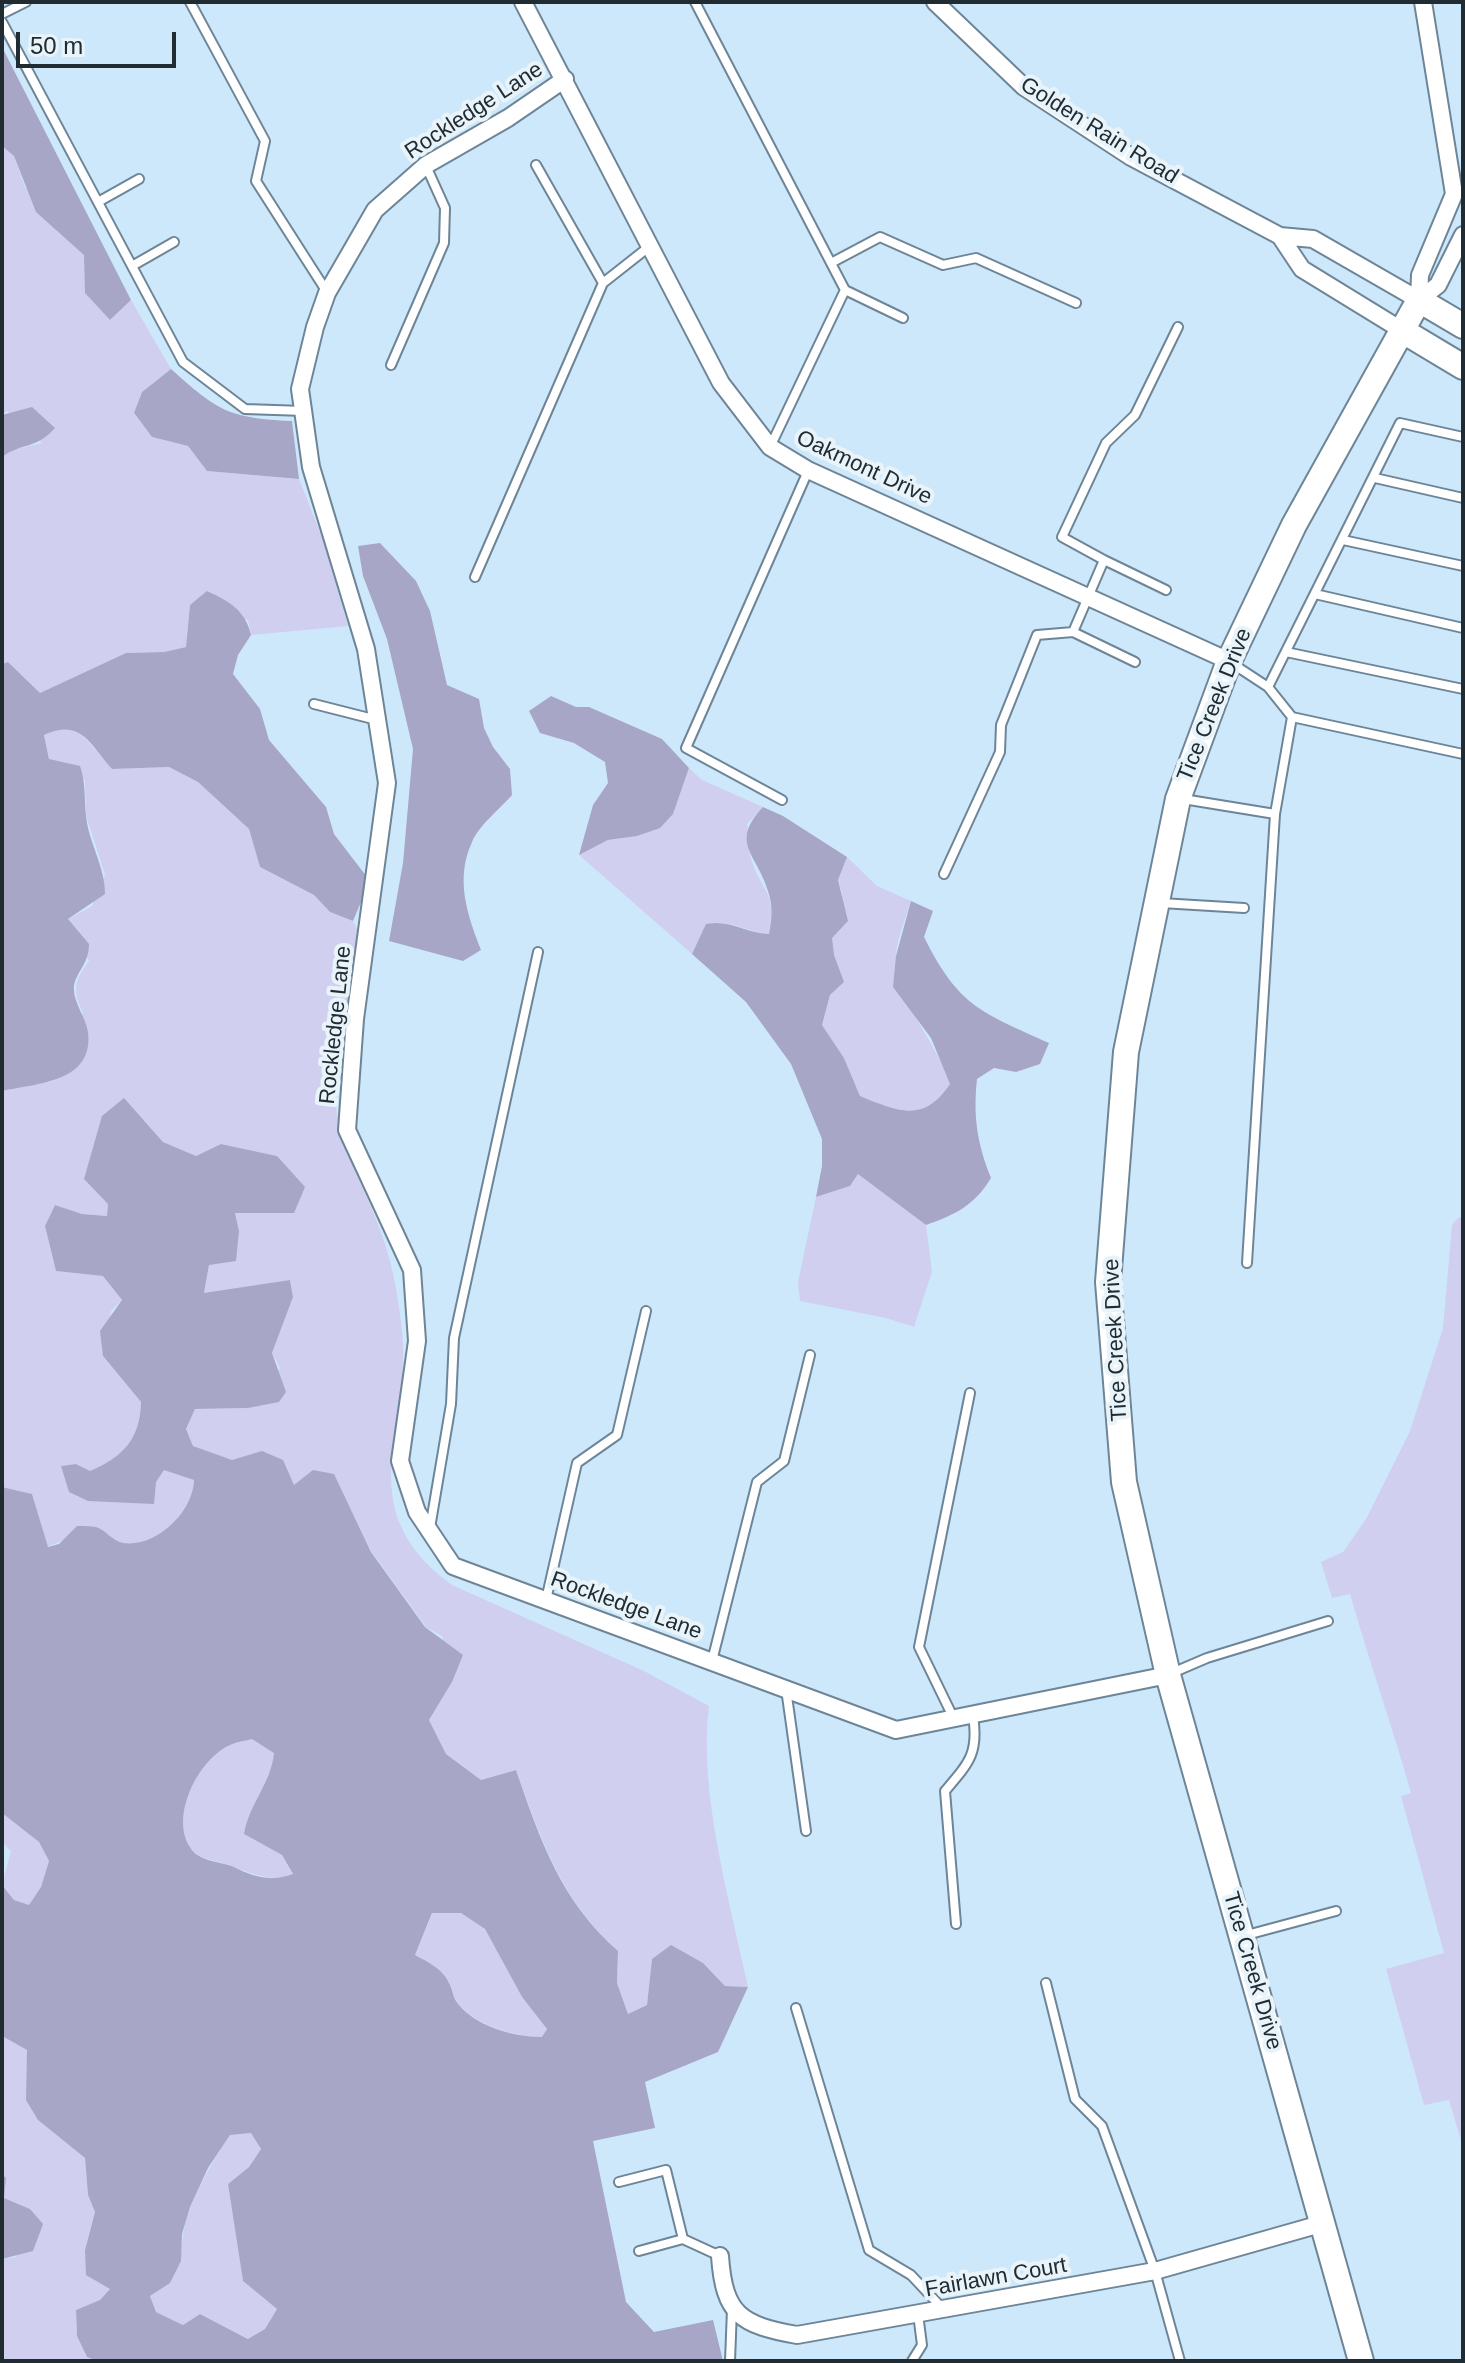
<!DOCTYPE html>
<html>
<head>
<meta charset="utf-8">
<style>
	body { margin:0 }
	#map { position:relative; width:1465px; height:2363px; overflow:hidden; background:#cee8fb; font-family:Arial,sans-serif }
	canvas { display:block }
	.frame { position:absolute; inset:0; border:4px solid #212b32; pointer-events:none }
	.scale { position:absolute; left:16px; top:32px; width:160px; height:36px; box-sizing:border-box; border:4px solid #212b32; border-top:0; padding-left:10px; font-size:24px; line-height:28px; white-space:nowrap; color:#212b32; -webkit-text-stroke:6px #e8f3fa; paint-order:stroke }
</style>
</head>
<body>
<div id="map">
<canvas width="1465" height="2363"></canvas>
<div class="frame"></div>
<div class="scale">50 m</div>
</div>
<script>
const ctx = document.querySelector('canvas').getContext('2d');
ctx.lineJoin = 'round';
function fillPath(path, color) { ctx.fillStyle = color; ctx.fill(path, 'evenodd'); }
function strokePath(path, color, width, dash) { ctx.strokeStyle = color; ctx.lineWidth = width; ctx.lineCap = dash ? 'butt' : 'round'; ctx.setLineDash(dash || []); ctx.stroke(path); }
function label(font, color, halo, rows, align = 'center') {
  ctx.font = font + ' Arial,sans-serif'; ctx.lineWidth = 8; ctx.setLineDash([]); ctx.textBaseline = 'middle'; ctx.strokeStyle = halo; ctx.fillStyle = color; for (const [text, x, y, turn = 0] of rows) {
    ctx.save(); ctx.translate(x, y); ctx.rotate((+turn || 0) * Math.PI / 180); ctx.textAlign = isNaN(turn) ? turn : align; if (halo) ctx.strokeText(text, 0, 0); ctx.fillText(text, 0, 0); ctx.restore();
  }
}
const green = new Path2D(`
	M 2,146 L 14,156 L 25,187 L 84,255 L 110,320 L 131,300 L 171,369 L 142,392 L 134,414 L 152,437 L 188,446 L 207,471 L 299,479 L 323,540 L 348,626 L 251,635 L 248,620 L 190,605 L 186,647 L 164,652 L 126,653 L 40,693 L 8,662 L 2,664 L 2,457 L 12,450 L 42,443 L 7,411 L 2,415 Z
	M 62,727 L 80,732 L 112,769 L 169,767 L 198,782 L 249,829 L 260,867 L 314,895 L 330,912 L 353,921 L 359,933 C 355,953 353,973 350,993 C 344,1034 330,1078 338,1119 C 347,1164 372,1201 385,1244 C 393,1269 398,1296 401,1322 C 416,1425 344,1506 452,1585 L 644,1671 L 709,1706 C 698,1791 730,1902 748,1987 L 725,1986 L 703,1963 L 652,1959 L 647,2005 L 628,2014 L 617,1983 L 618,1951 C 562,1901 541,1840 516,1770 L 481,1780 L 446,1754 L 429,1720 L 452,1682 L 442,1636 L 426,1627 L 371,1551 L 334,1475 L 294,1486 L 193,1446 L 186,1429 L 195,1409 L 248,1408 L 280,1368 L 272,1353 L 293,1297 L 290,1280 L 204,1294 L 209,1265 L 239,1231 L 235,1213 L 277,1156 L 221,1144 L 196,1156 L 163,1142 L 144,1120 L 108,1204 L 107,1216 L 82,1214 L 55,1205 L 45,1226 L 56,1271 L 103,1276 L 122,1300 L 111,1311 L 103,1356 L 141,1402 C 139,1441 125,1456 90,1471 L 76,1464 L 62,1466 L 69,1492 L 156,1482 L 164,1469 L 194,1480 C 193,1510 153,1555 118,1542 C 111,1539 103,1532 96,1527 L 47,1547 L 32,1494 L 2,1487 L 2,1091 L 53,1081 L 83,1013 C 72,990 74,981 89,961 L 68,919 L 92,906 L 105,875 L 86,816 L 85,780 L 49,759 L 44,735 Z
	M 689,768 L 702,780 L 763,807 L 747,824 C 749,836 748,851 752,862 C 765,897 776,891 769,934 C 747,932 728,919 707,924 L 692,954 L 579,855 L 608,840 L 637,836 L 673,814 Z
	M 847,857 L 877,886 L 911,901 C 906,918 897,938 896,955 C 894,995 937,1045 951,1084 C 924,1123 899,1112 860,1096 L 844,1058 L 822,1025 L 830,995 L 844,982 C 838,969 830,953 832,937 C 835,911 849,909 838,880 Z
	M 858,1173 L 926,1225 L 932,1272 L 914,1327 L 886,1318 L 800,1301 L 798,1282 L 816,1197 L 850,1186 Z
	M 1459,1217 L 1463,1217 L 1463,2147 L 1449,2100 L 1424,2105 L 1386,1969 L 1444,1953 L 1401,1796 L 1411,1793 C 1392,1726 1369,1661 1350,1594 L 1332,1598 L 1321,1562 L 1343,1552 L 1366,1519 L 1410,1431 L 1443,1328 L 1452,1225 Z
	M 252,1739 L 275,1752 C 271,1784 249,1803 244,1834 L 282,1855 L 293,1875 C 267,1882 252,1873 228,1865 C 216,1860 197,1860 190,1847 C 170,1816 198,1761 228,1746 C 235,1742 245,1741 252,1739 Z
	M 2,1813 L 39,1842 L 49,1861 L 41,1887 L 29,1905 L 14,1900 L 2,1885 L 11,1851 L 2,1842 Z
	M 433,1912 L 461,1913 L 485,1929 L 522,1997 L 547,2029 L 542,2037 C 514,2036 473,2026 456,2000 C 453,1995 452,1988 449,1983 C 443,1969 428,1962 415,1955 Z
	M 2,2036 L 27,2050 L 38,2120 L 85,2158 L 88,2195 L 95,2212 L 85,2250 L 110,2289 L 100,2300 L 76,2310 L 77,2336 L 87,2357 L 98,2361 L 2,2361 L 2,2259 L 16,2257 L 30,2209 L 4,2198 Z
	M 251,2133 L 261,2149 L 249,2167 L 228,2184 L 243,2281 L 277,2309 L 265,2329 L 249,2339 L 200,2314 L 183,2325 L 156,2312 L 150,2296 C 193,2268 174,2246 191,2205 C 202,2180 215,2157 230,2135 Z`);
const forest = new Path2D(`
	M 2,47 L 131,300 L 110,320 L 85,293 L 84,255 L 36,212 L 14,156 L 2,146 Z
	M 171,369 C 218,411 228,418 292,421 L 299,479 L 207,471 L 188,446 L 152,437 L 134,413 L 142,392 Z
	M 32,407 L 55,428 C 35,450 23,442 2,457 L 2,415 Z
	M 380,543 L 416,581 L 430,611 L 447,685 L 479,699 L 484,728 L 493,747 L 510,769 L 512,795 C 500,809 479,825 472,842 C 455,879 467,914 481,950 L 463,961 L 389,941 L 403,863 L 413,749 L 387,639 L 363,576 L 358,546 Z
	M 207,591 C 229,601 246,611 251,635 L 238,655 L 233,674 L 260,709 L 269,740 L 326,807 L 334,834 L 370,881 L 353,921 L 330,912 L 314,895 L 260,867 L 249,829 L 198,782 L 169,767 L 112,769 C 89,744 82,718 44,735 L 49,759 L 80,766 C 86,783 84,798 86,816 C 89,844 105,866 105,894 L 68,919 L 89,944 C 89,966 73,974 74,990 C 74,1003 86,1018 88,1032 C 94,1082 39,1083 2,1091 L 2,664 L 8,662 L 40,693 L 126,653 L 164,652 L 186,647 L 190,605 Z
	M 551,696 L 576,707 L 589,707 L 662,739 L 689,768 L 673,814 L 660,828 L 637,836 L 608,840 L 579,855 L 593,805 L 608,783 L 605,762 L 574,743 L 540,733 L 529,711 Z
	M 763,807 L 783,816 L 847,857 L 838,880 L 848,921 L 832,938 L 834,955 L 844,982 L 830,995 L 822,1025 L 844,1058 L 860,1096 C 899,1112 924,1123 950,1084 L 931,1038 L 893,987 L 896,956 L 911,901 L 933,911 L 924,937 C 959,1007 981,1012 1049,1043 L 1040,1064 L 1016,1072 L 994,1068 L 977,1079 C 973,1116 977,1143 991,1178 C 975,1205 955,1215 926,1225 L 858,1174 L 850,1186 L 816,1197 L 822,1166 L 822,1139 L 791,1064 L 746,1002 L 692,954 L 706,924 C 729,919 746,933 769,934 C 772,918 773,906 768,891 C 757,854 729,843 763,807 Z
	M 124,1098 L 163,1142 L 196,1156 L 221,1144 L 277,1156 L 305,1187 L 294,1213 L 235,1213 L 239,1231 L 236,1261 L 209,1265 L 204,1293 L 290,1280 L 293,1297 L 272,1353 L 286,1392 L 279,1402 L 248,1408 L 195,1409 L 186,1429 L 193,1446 L 232,1460 L 262,1451 L 283,1460 L 294,1485 L 313,1470 L 334,1474 L 371,1552 L 425,1627 L 463,1655 L 452,1682 L 429,1720 L 446,1754 L 481,1780 L 516,1770 C 540,1840 561,1901 618,1951 L 617,1983 L 628,2014 L 647,2005 L 652,1959 L 671,1945 L 703,1963 L 725,1986 L 748,1987 L 718,2052 L 645,2082 L 655,2128 L 593,2141 L 626,2302 L 654,2332 L 713,2320 L 723,2361 L 98,2361 L 87,2357 L 77,2336 L 76,2310 L 100,2300 L 110,2289 L 86,2275 L 85,2250 L 95,2212 L 88,2195 L 85,2158 L 38,2120 L 26,2100 L 27,2050 L 2,2036 L 2,1885 L 14,1900 L 29,1905 L 41,1887 L 49,1861 L 39,1842 L 2,1813 L 2,1487 L 32,1494 L 48,1547 L 59,1544 L 77,1526 C 83,1526 91,1526 96,1527 C 106,1530 112,1541 123,1543 C 156,1548 193,1512 194,1480 L 164,1470 L 156,1482 L 154,1504 L 88,1501 L 69,1492 L 61,1466 L 76,1464 L 90,1471 C 123,1457 140,1439 141,1402 L 103,1356 L 100,1331 L 122,1300 L 103,1276 L 56,1271 L 45,1226 L 55,1205 L 82,1214 L 107,1216 L 108,1204 L 84,1179 L 102,1116 ZM 252,1739 L 274,1753 C 271,1784 249,1803 244,1834 L 282,1855 L 293,1874 C 272,1882 253,1877 234,1867 C 220,1861 198,1862 190,1847 C 170,1816 198,1761 228,1746 C 235,1742 245,1741 252,1739 ZM 432,1913 L 461,1913 L 485,1929 L 522,1997 L 547,2029 L 542,2037 C 514,2037 473,2026 456,2001 C 453,1996 452,1988 449,1983 C 443,1969 428,1962 415,1955 ZM 251,2133 L 261,2149 L 249,2167 L 228,2184 L 243,2281 L 277,2309 L 265,2329 L 248,2339 L 200,2314 L 183,2325 L 156,2312 L 150,2296 L 170,2283 L 181,2261 L 182,2234 L 190,2207 L 208,2168 L 230,2135 Z
	M 2,2174 L 6,2178 L 4,2198 L 30,2209 L 43,2224 L 33,2251 L 2,2259 Z`);
const lane = new Path2D(`
	M 190,2 L 265,141 L 256,181 L 327,292
	M 695,2 L 845,290 L 770,447
	M 2,14 L 26,2
	M 2,22 L 183,362 L 245,409 L 304,411
	M 536,165 L 603,283
	M 98,202 L 139,179
	M 831,263 L 880,237 L 943,265 L 976,258 L 1076,303
	M 132,266 L 174,242
	M 845,290 L 903,318
	M 391,365 L 444,243 L 445,208 L 426,166
	M 1375,478 L 1463,498
	M 1343,540 L 1463,566
	M 1104,560 L 1166,590
	M 475,577 L 603,283 L 650,246
	M 1315,594 L 1463,628
	M 1073,632 L 1135,662
	M 1286,652 L 1463,689
	M 1233,664 L 1268,687 L 1400,423 L 1463,437
	M 1268,687 L 1292,717 L 1463,754
	M 314,704 L 377,720
	M 1183,799 L 1275,814
	M 782,800 L 686,748 L 808,471
	M 944,874 L 1000,752 L 1001,725 L 1037,635 L 1073,632 L 1104,560 L 1062,537 L 1106,443 L 1135,415 L 1178,327
	M 1161,903 L 1244,908
	M 1247,1263 L 1275,814 L 1292,717
	M 430,1528 L 451,1404 L 454,1338 L 538,952
	M 546,1600 L 577,1463 L 617,1435 L 646,1311
	M 712,1661 L 757,1482 L 784,1461 L 810,1355
	M 1172,1673 L 1207,1658 L 1328,1621
	M 786,1689 L 806,1831
	M 954,1719 L 919,1647 L 970,1393
	M 956,1924 L 945,1791 C 969,1763 979,1753 973,1716
	M 1243,1936 L 1336,1911
	M 1046,1983 L 1075,2099 L 1102,2126 L 1155,2271 L 1180,2361
	M 796,2008 L 869,2250 L 911,2275 L 944,2310
	M 619,2182 L 666,2170 L 683,2239 L 720,2256
	M 639,2251 L 683,2239
	M 730,2361 L 732,2309
	M 912,2361 L 922,2345 L 918,2314`);
const street = new Path2D(`
	M 523,2 L 721,383 L 770,447 L 808,470 L 1229,661
	M 935,2 L 1024,87 L 1131,157 L 1280,236 L 1313,239 L 1419,300
	M 565,79 L 508,118 L 426,165 L 375,210 L 327,293 L 315,327 L 300,389 L 311,467 L 366,649 L 387,783 L 355,1019 L 347,1130 L 412,1270 L 417,1341 L 400,1461 L 417,1512 L 453,1566 L 896,1730 L 1168,1675
	M 1280,236 L 1302,269 L 1403,331
	M 1419,300 L 1420,275 L 1454,194 L 1423,2
	M 1419,300 L 1438,285 L 1463,235
	M 720,2256 C 724,2315 741,2325 797,2335 L 1155,2271 L 1324,2223`);
const secondary = new Path2D(`
	M 1403,331 L 1463,367
	M 1361,2361 L 1168,1675 L 1124,1482 L 1108,1282 L 1126,1052 L 1178,799 L 1229,661 L 1294,525 L 1419,300 L 1463,326`);
const streetNames = [
	["Rockledge Lane",474,111,-33],
	["Golden Rain Road",1099,131,32],
	["Oakmont Drive",864,468,25],
	["Tice Creek Drive",1215,705,-68],
	["Rockledge Lane",336,1025,-84],
	["Tice Creek Drive",1116,1340,-93],
	["Rockledge Lane",626,1606,20],
	["Tice Creek Drive",1252,1971,74],
	["Fairlawn Court",996,2278,-10]
];
fillPath(green, '#d0cff0');
fillPath(forest, '#a7a6c7');
strokePath(lane, '#6d8597', 12);
strokePath(street, '#6d8597', 20);
strokePath(secondary, '#6d8597', 28);
strokePath(lane, '#fff', 8);
strokePath(street, '#fff', 16);
strokePath(secondary, '#fff', 24);
label('22px', '#212b32', '#e8f3fa', streetNames);
</script>
</body>
</html>
